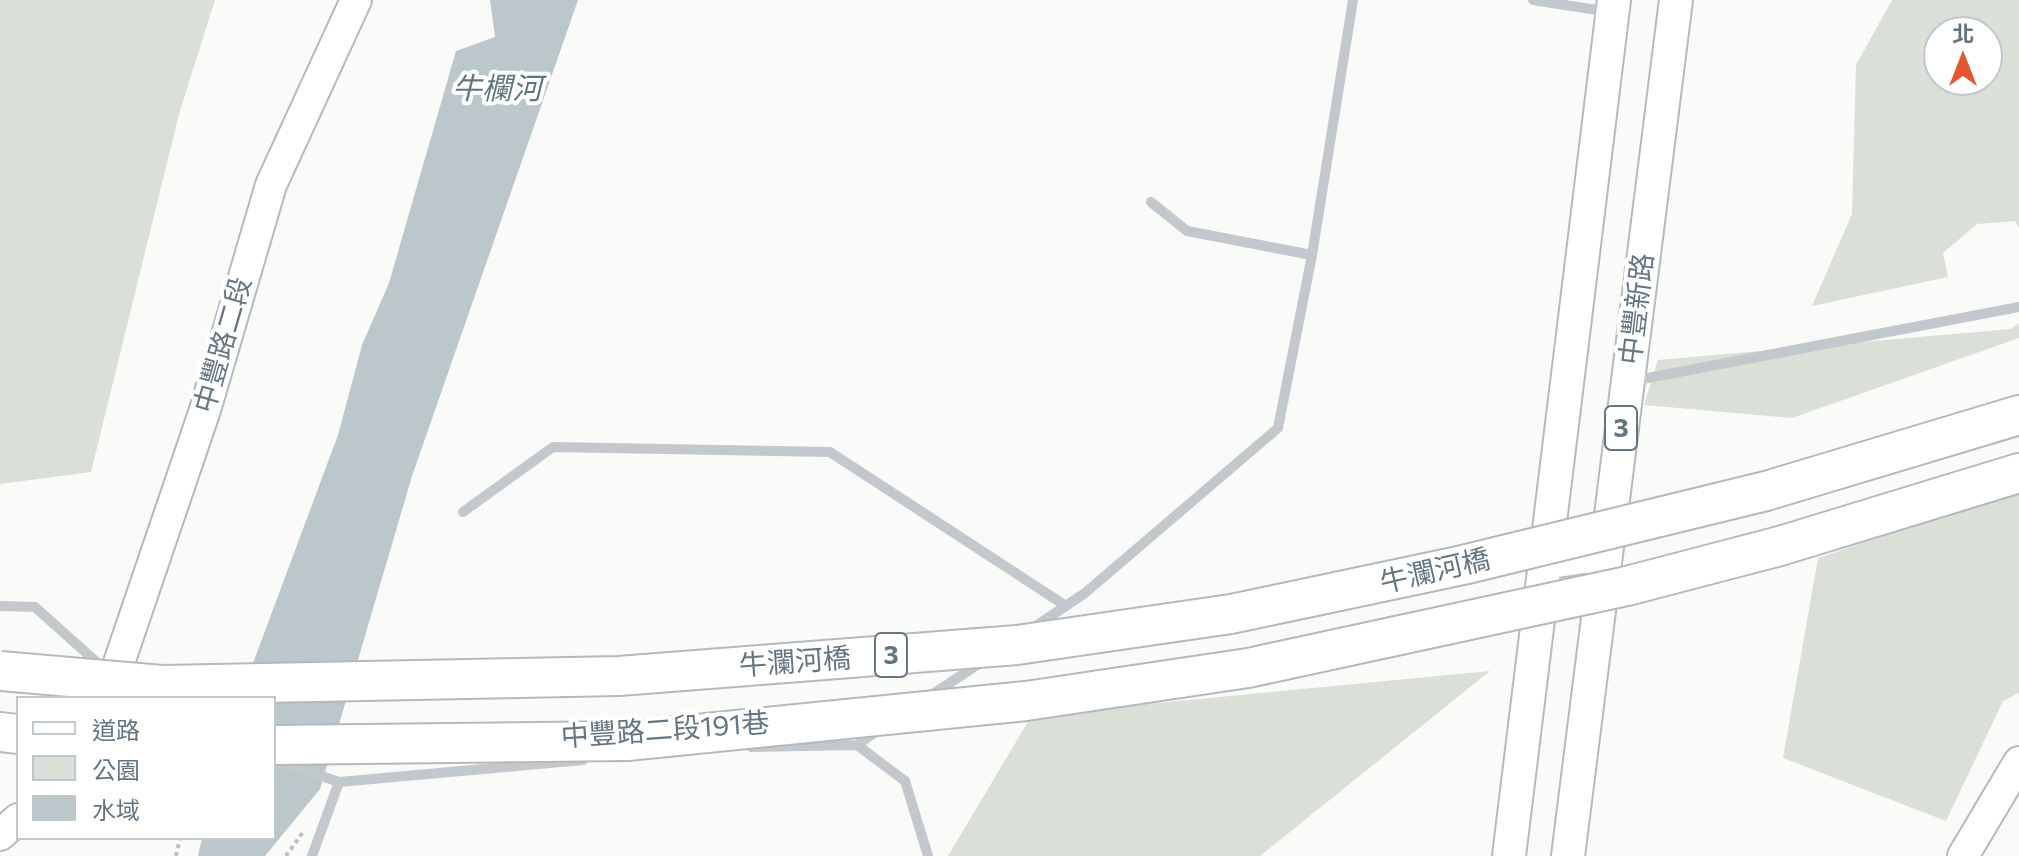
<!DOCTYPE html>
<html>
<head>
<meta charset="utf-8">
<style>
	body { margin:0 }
	#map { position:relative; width:2019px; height:856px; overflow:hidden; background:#fafaf8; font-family:Commissioner,"Noto Sans TC",sans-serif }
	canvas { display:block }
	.legend { position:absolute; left:16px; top:696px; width:260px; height:144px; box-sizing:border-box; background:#fff; border:2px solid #c1c8cd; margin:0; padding:10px 14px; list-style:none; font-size:24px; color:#657683 }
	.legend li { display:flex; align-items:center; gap:16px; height:40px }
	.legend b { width:40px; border:2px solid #c1c8cd }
	.north { position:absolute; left:1923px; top:16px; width:80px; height:80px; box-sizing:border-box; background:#fff; border:2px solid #c1c8cd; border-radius:50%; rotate:0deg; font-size:22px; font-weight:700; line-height:32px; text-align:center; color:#657683 }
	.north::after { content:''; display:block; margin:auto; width:28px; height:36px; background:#e4572e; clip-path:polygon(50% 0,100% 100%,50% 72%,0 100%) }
</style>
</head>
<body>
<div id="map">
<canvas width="2019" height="856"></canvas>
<ul class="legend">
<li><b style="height:10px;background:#fff"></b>道路</li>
<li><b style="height:22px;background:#dadfd7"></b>公園</li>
<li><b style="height:22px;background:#bbc7cb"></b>水域</li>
</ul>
<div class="north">北</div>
</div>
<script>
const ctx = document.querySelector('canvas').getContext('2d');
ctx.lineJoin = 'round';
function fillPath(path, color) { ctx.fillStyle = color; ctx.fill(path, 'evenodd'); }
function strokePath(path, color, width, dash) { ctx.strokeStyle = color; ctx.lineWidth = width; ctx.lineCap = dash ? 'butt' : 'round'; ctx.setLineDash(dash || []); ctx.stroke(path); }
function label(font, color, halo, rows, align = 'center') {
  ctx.font = font + ' Commissioner,"Noto Sans TC",sans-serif'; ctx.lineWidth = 8; ctx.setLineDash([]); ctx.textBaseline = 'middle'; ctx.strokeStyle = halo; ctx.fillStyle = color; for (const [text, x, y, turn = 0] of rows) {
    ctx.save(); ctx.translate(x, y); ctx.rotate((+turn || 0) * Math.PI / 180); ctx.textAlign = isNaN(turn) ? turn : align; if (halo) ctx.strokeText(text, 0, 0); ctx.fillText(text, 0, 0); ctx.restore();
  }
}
const green = new Path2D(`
	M 0,0 L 215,0 L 179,114 L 91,472 L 0,484 Z
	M 1892,0 L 2019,0 L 2019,228 L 2015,221 L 1977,224 L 1943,253 L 1948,277 L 1812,306 L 1852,214 L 1856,65 ZM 1987,32 L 1987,80 L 1939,80 L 1939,32 Z
	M 2019,323 L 2019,338 L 1792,418 L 1644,405 L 1658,360 L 2011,329 Z
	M 2019,490 L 2019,693 L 2003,701 L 1946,821 L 1783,758 L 1818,558 Z
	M 1490,671 L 1260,856 L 948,856 L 1032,715 Z`);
const water = new Path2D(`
	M 490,0 L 578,0 L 412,476 L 320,789 L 265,856 L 198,856 L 202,838 L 274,838 L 274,698 L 240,698 L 338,435 L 362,345 L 389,283 L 456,51 L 495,37 Z`);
const path = new Path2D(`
	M 176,856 L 180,838
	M 286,856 L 303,832`);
const lane = new Path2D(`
	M 1533,0 L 1610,12
	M 1312,255 L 1353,0
	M 1632,381 L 2019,307
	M 463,512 L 553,447 L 830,452 L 1066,606
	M 0,606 L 35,607 L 102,667
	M 1030,630 L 1085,593 L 1278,428 L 1312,255 L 1187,231 L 1151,202
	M 927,698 L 983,661
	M 857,745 L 880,729
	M 751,747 L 857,745 L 905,781 L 928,856
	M 274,760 L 339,782 L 583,760
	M 312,856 L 339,782`);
const secondary = new Path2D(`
	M 107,698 L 205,410 L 271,185 L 356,0
	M 0,835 L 18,819
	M 1963,856 L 2019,762`);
const primary = new Path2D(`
	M 1544,563 L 1604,554
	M 1509,856 L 1614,0
	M 1568,856 L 1676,0`);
const highway = new Path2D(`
	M 1766,491 L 2019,415
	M 1780,546 L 2019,473
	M 0,732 L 18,734`);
const highwayBridge = new Path2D(`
	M 0,671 L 162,685 L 619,676 L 1017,645 L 1231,614 L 1463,565 L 1766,491
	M 274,745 L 627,741 L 1026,701 L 1248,668 L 1627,586 L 1780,546`);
const shields = [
	[1621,428,32],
	[891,655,32]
];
const shieldNames = [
	["3",1621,428],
	["3",891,655]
];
const streetNames = [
	["中豐新路",1637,309,-83],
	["中豐路二段",223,345,-74],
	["牛瀾河橋",1435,571,-13],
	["牛瀾河橋",795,662,-4],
	["中豐路二段191巷",665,730,-4]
];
const waterNames = [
	["牛欄河",497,89]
];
fillPath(green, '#dadfd7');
fillPath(water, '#bbc7cb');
strokePath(secondary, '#b3babf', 34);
strokePath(primary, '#b5babe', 36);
strokePath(highway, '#b4b9bd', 42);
strokePath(path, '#bbbfc2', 4, [4, 4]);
strokePath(lane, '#c3c8cc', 10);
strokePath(secondary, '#fff', 30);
strokePath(primary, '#fff', 32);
strokePath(highway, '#fff', 38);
strokePath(highwayBridge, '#b4b9bd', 42, []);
strokePath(highwayBridge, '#fff', 38);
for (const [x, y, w] of shields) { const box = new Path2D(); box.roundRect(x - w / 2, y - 22, w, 44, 6); ctx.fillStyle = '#fff'; ctx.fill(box); strokePath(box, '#657683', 2); }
label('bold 26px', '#657683', null, shieldNames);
label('28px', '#657683', '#fff', streetNames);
label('italic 30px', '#60757c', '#fff', waterNames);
</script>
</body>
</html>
